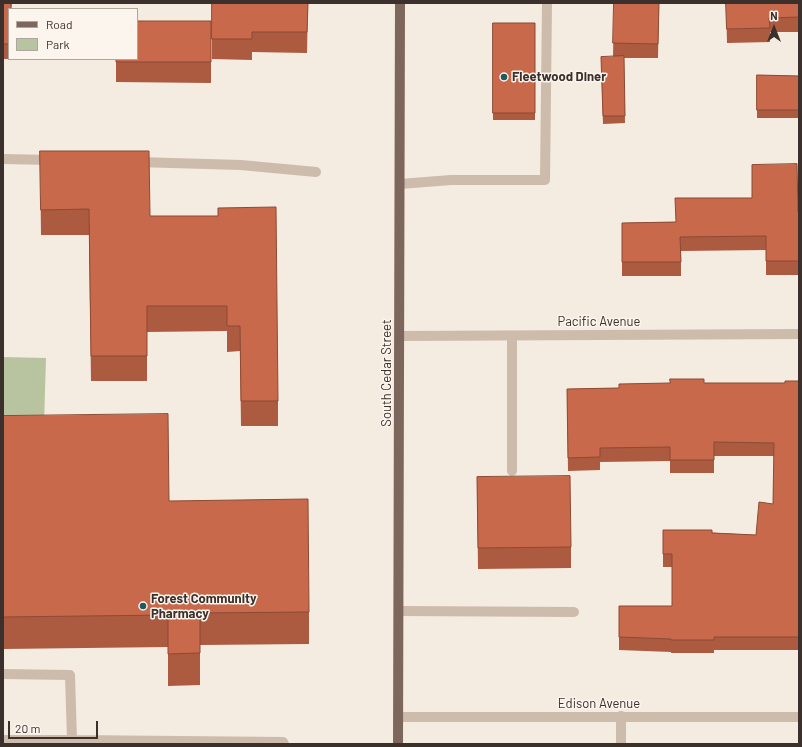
<!DOCTYPE html>
<html>
<head>
<meta charset="utf-8">
<style>
	body { margin:0 }
	#map { position:relative; width:802px; height:747px; overflow:hidden; background:#f4ebe1; font-family:Barlow,sans-serif }
	canvas { display:block }
	.frame { position:absolute; inset:0; border:4px solid #3b302b; pointer-events:none }
	.legend { position:absolute; left:8px; top:8px; width:130px; height:52px; box-sizing:border-box; background:#fbf5ee; border:1px solid #aea6a0; margin:0; padding:5px 7px; list-style:none; font-size:12px; color:#3b302b }
	.legend li { display:flex; align-items:center; gap:8px; height:20px }
	.legend b { width:20px; border:1px solid #aea6a0 }
	.north { position:absolute; left:754px; top:8px; width:40px; height:40px; -webkit-text-stroke:3px #fbf5ee; paint-order:stroke; rotate:0deg; font-size:11px; font-weight:700; line-height:16px; text-align:center; color:#3b302b }
	.north::after { content:''; display:block; margin:auto; width:14px; height:18px; background:#3b302b; clip-path:polygon(50% 0,100% 100%,50% 72%,0 100%) }
	.scale { position:absolute; left:8px; top:721px; width:90px; height:18px; box-sizing:border-box; border:2px solid #3b302b; border-top:0; padding-left:5px; font-size:12px; line-height:14px; white-space:nowrap; color:#3b302b; -webkit-text-stroke:3px #fbf5ee; paint-order:stroke }
</style>
</head>
<body>
<div id="map">
<canvas width="802" height="747"></canvas>
<div class="frame"></div>
<ul class="legend">
<li><b style="height:5px;background:#7d675c"></b>Road</li>
<li><b style="height:11px;background:#b8c4a0"></b>Park</li>
</ul>
<div class="north">N</div>
<div class="scale">20 m</div>
</div>
<script>
const ctx = document.querySelector('canvas').getContext('2d');
ctx.lineJoin = 'round';
function fillPath(path, color) { ctx.fillStyle = color; ctx.fill(path, 'evenodd'); }
function strokePath(path, color, width, dash) { ctx.strokeStyle = color; ctx.lineWidth = width; ctx.lineCap = dash ? 'butt' : 'round'; ctx.setLineDash(dash || []); ctx.stroke(path); }
function label(font, color, halo, rows, align = 'center') {
  ctx.font = font + ' Barlow,sans-serif'; ctx.lineWidth = 3; ctx.setLineDash([]); ctx.textBaseline = 'middle'; ctx.strokeStyle = halo; ctx.fillStyle = color; for (const [text, x, y, turn = 0] of rows) {
    ctx.save(); ctx.translate(x, y); ctx.rotate((+turn || 0) * Math.PI / 180); ctx.textAlign = isNaN(turn) ? turn : align; if (halo) ctx.strokeText(text, 0, 0); ctx.fillText(text, 0, 0); ctx.restore();
  }
}
const green = new Path2D(`
	M 3,357 L 46,358 L 44,424 L 3,423 Z`);
const minor = new Path2D(`
	M 3,159 L 53,160
	M 137,162 L 241,165 L 316,172
	M 400,184 L 451,180 L 545,180 L 547,3
	M 400,336 L 799,334
	M 512,336 L 512,471
	M 399,611 L 574,612
	M 3,674 L 70,675 L 72,740 L 283,742 L 284,744
	M 621,716 L 621,744
	M 399,717 L 799,717
	M 3,740 L 72,740 L 72,744`);
const major = new Path2D(`
	M 398,744 L 400,3`);
const wall = new Path2D(`
	M 3,3 L 12,3 L 11,9 L 9,9 L 9,59 L 3,59 Z
	M 212,3 L 308,3 L 307,53 L 252,52 L 252,60 L 212,59 Z
	M 614,3 L 659,3 L 658,58 L 624,58 L 625,123 L 603,124 L 601,57 L 613,57 Z
	M 726,3 L 799,3 L 799,32 L 770,32 L 770,42 L 727,43 Z
	M 211,21 L 211,83 L 116,82 L 116,59 Z
	M 493,23 L 535,23 L 535,120 L 493,120 Z
	M 757,75 L 799,76 L 799,118 L 757,118 Z
	M 40,151 L 150,216 L 218,216 L 278,401 L 278,426 L 241,426 L 240,351 L 227,352 L 227,331 L 147,332 L 147,381 L 91,381 L 89,235 L 41,235 Z
	M 799,212 L 799,275 L 766,275 L 766,250 L 681,251 L 681,276 L 622,276 L 622,223 L 675,222 Z
	M 799,381 L 799,650 L 714,650 L 714,653 L 671,653 L 671,652 L 619,650 L 619,637 L 672,606 L 672,567 L 663,567 L 663,530 L 756,535 L 773,504 L 774,456 L 714,456 L 714,473 L 670,473 L 670,461 L 600,462 L 600,470 L 568,471 L 567,389 L 619,388 L 704,383 L 785,383 Z
	M 3,416 L 169,501 L 309,612 L 309,644 L 200,645 L 200,685 L 168,686 L 168,647 L 3,649 Z
	M 477,477 L 571,547 L 571,568 L 478,569 Z`);
const building = new Path2D(`
	M 3,3 L 11,3 L 11,9 L 9,9 L 9,44 L 3,44 Z
	M 212,3 L 308,3 L 307,32 L 252,32 L 252,39 L 212,39 Z
	M 614,3 L 659,3 L 658,44 L 613,43 Z
	M 726,3 L 799,3 L 799,17 L 769,18 L 770,28 L 727,29 Z
	M 137,21 L 211,21 L 211,62 L 116,62 L 116,59 L 137,59 Z
	M 493,23 L 535,23 L 535,113 L 493,113 Z
	M 624,56 L 625,116 L 603,116 L 601,57 Z
	M 757,75 L 799,76 L 799,110 L 757,110 Z
	M 40,151 L 149,151 L 150,216 L 218,216 L 218,208 L 276,207 L 278,401 L 241,401 L 240,326 L 227,326 L 227,306 L 147,306 L 147,356 L 91,356 L 89,209 L 41,210 Z
	M 797,164 L 798,212 L 799,212 L 799,261 L 766,261 L 766,236 L 680,237 L 681,262 L 622,262 L 622,223 L 676,222 L 675,198 L 752,198 L 752,165 Z
	M 670,379 L 704,379 L 704,383 L 785,383 L 785,381 L 799,381 L 799,637 L 714,637 L 714,640 L 671,640 L 671,639 L 619,637 L 619,606 L 672,606 L 672,554 L 663,554 L 663,530 L 712,530 L 712,533 L 756,535 L 759,502 L 773,504 L 774,443 L 714,442 L 714,460 L 670,460 L 670,447 L 600,448 L 600,457 L 568,458 L 567,389 L 619,388 L 619,384 L 670,383 Z
	M 168,414 L 169,501 L 308,499 L 309,612 L 200,613 L 200,653 L 168,654 L 168,615 L 3,617 L 3,416 Z
	M 570,476 L 571,547 L 478,548 L 477,477 Z`);
const markers = [
	[504,77,4,"#1f5a5e"],
	[143,606,4,"#1f5a5e"]
];
const poiNames = [
	["Fleetwood Diner",512,77],
	["Forest Community",151,599],
	["Pharmacy",151,614]
];
const streetNames = [
	["Pacific Avenue",599,322],
	["South Cedar Street",387,373,-90],
	["Edison Avenue",599,704]
];
fillPath(green, '#b8c4a0');
strokePath(minor, '#cdbbac', 10);
strokePath(major, '#7d675c', 10);
fillPath(wall, '#ac5a40');
fillPath(building, '#c8694b');
strokePath(building, '#8c4a34', 1);
for (const [x, y, r, color] of markers) { const dot = new Path2D(); dot.arc(x, y, r, 0, 2 * Math.PI); ctx.fillStyle = color; ctx.fill(dot); strokePath(dot, '#fbf5ee', 1.5); }
label('bold 13px', '#3b302b', '#fbf5ee', poiNames, 'left');
label('13px', '#3b302b', '#fbf5ee', streetNames);
</script>
</body>
</html>
